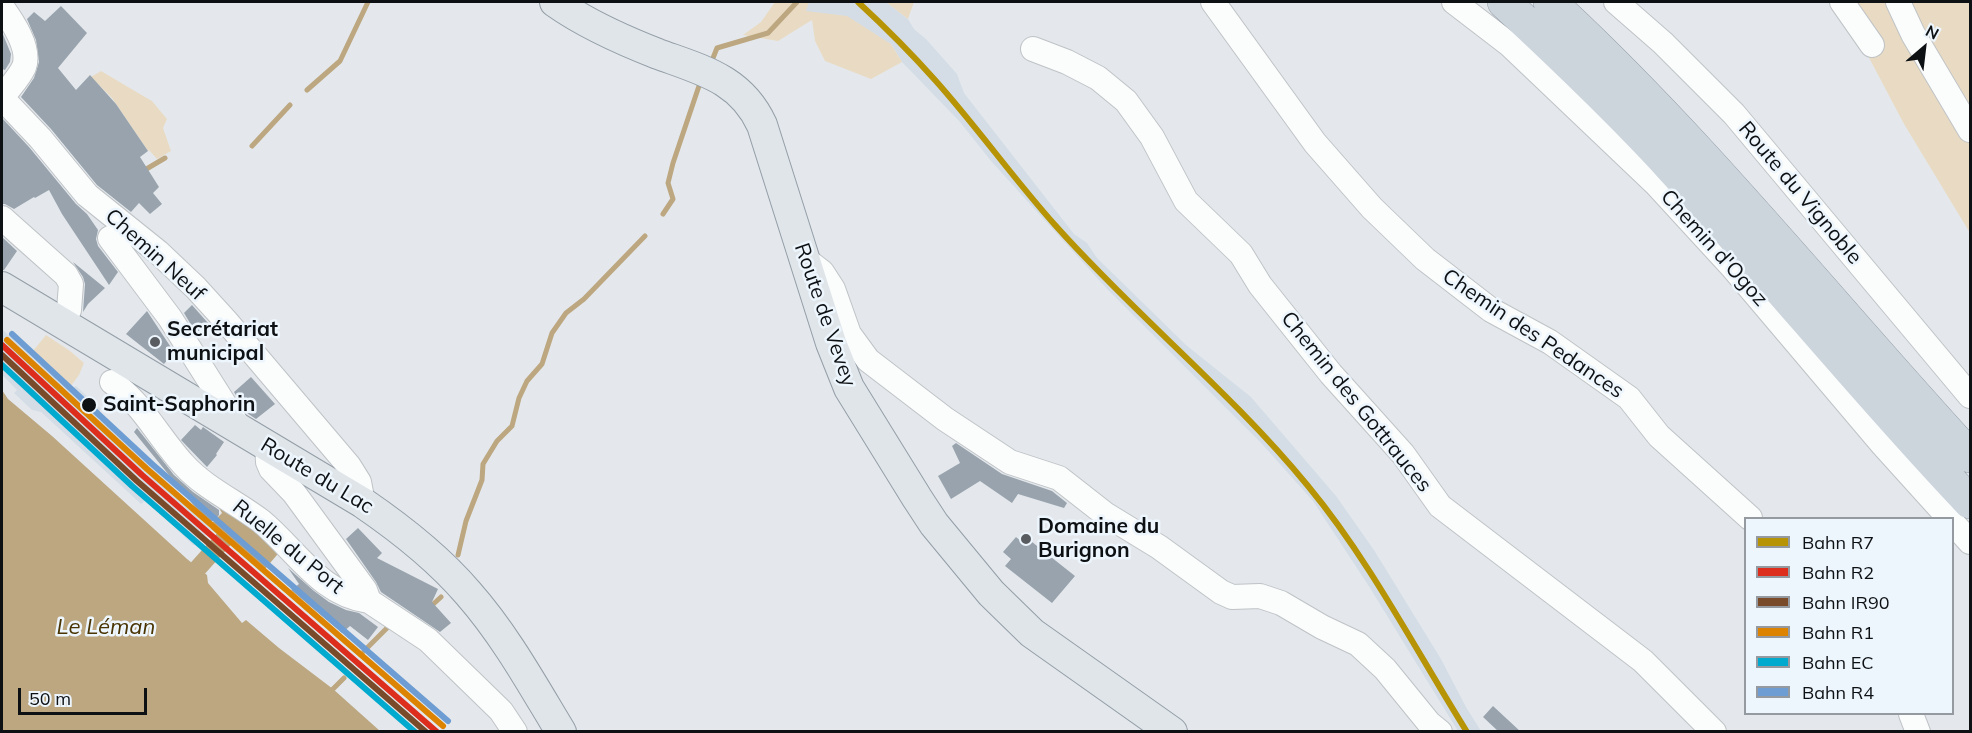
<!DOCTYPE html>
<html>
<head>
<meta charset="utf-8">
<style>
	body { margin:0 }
	#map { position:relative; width:1972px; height:733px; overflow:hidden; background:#e4e8ec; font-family:Mulish,sans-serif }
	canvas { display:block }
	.frame { position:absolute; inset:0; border:3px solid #0e1114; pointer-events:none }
	.legend { position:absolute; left:1744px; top:517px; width:210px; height:198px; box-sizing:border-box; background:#edf5fd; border:2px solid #949aa0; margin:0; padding:8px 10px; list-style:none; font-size:18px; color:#0e1114 }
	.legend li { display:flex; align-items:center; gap:12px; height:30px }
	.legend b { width:30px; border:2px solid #949aa0 }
	.north { position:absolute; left:1894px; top:18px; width:60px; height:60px; -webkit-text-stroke:4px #edf5fd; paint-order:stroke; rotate:28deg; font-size:16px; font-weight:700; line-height:24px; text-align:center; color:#0e1114 }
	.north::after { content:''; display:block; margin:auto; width:21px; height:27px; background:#0e1114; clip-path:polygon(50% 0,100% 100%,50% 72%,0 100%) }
	.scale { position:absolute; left:18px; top:688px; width:129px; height:27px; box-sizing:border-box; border:3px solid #0e1114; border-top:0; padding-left:8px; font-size:18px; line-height:21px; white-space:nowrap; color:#0e1114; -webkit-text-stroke:4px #edf5fd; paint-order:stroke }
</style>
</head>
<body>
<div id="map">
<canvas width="1972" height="733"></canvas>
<div class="frame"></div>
<ul class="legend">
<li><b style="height:8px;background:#b69406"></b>Bahn R7</li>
<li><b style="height:8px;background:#dd2e1d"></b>Bahn R2</li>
<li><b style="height:8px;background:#7a4b2a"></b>Bahn IR90</li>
<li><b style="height:8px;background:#dc8402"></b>Bahn R1</li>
<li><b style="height:8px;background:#00a9ce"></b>Bahn EC</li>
<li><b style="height:8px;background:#6d9dd3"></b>Bahn R4</li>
</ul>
<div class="north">N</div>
<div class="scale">50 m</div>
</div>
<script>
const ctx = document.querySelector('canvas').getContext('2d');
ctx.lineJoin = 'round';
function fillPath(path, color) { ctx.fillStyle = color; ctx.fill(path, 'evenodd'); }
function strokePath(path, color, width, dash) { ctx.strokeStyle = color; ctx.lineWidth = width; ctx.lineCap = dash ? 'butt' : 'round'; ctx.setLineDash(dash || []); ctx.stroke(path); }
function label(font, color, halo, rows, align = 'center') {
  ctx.font = font + ' Mulish,sans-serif'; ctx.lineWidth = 5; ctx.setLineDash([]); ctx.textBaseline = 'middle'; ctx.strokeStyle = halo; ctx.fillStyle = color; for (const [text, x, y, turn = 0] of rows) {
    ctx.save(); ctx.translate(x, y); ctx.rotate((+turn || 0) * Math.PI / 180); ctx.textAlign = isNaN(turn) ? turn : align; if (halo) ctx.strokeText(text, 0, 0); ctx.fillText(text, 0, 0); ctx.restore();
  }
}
const built = new Path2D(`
	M 809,2 L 886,2 L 908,19 L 914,29 L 926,39 L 957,74 L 964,93 L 1074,234 L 1087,243 L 1097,258 L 1186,345 L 1251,397 L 1336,496 L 1374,550 L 1441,659 L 1466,707 L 1481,731 L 1458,731 L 1370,588 L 1313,501 L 1262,444 L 1108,290 L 991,161 L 960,122 L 902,62 L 891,44 L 805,11 Z
	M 2,329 L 40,365 L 43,364 L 71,389 L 76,386 L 101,409 L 96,415 L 191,504 L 211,529 L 197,545 L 193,545 L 146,500 L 141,504 L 41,412 L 32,410 L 14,393 L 17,390 L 2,375 Z`);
const green = new Path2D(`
	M 775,2 L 809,2 L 806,11 L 847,16 L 891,44 L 902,62 L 871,79 L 825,61 L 815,41 L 812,20 L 778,41 L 743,35 L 761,22 Z
	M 886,2 L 914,2 L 908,19 Z
	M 1834,2 L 1970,2 L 1970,233 L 1904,124 L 1866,52 Z
	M 101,71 L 145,97 L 152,101 L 167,119 L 163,128 L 171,151 L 157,159 L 149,150 L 148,151 L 112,98 L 91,77 Z
	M 46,335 L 70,351 L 84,363 L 79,375 L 70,387 L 33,351 Z`);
const water = new Path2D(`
	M 2,390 L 8,399 L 52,436 L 187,559 L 207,575 L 208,583 L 242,623 L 246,620 L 279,648 L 333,689 L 380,731 L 2,731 Z
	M 216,503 L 282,549 L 265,569 L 243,549 L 232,543 L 230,545 L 211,529 L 210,525 L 222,513 Z`);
const stream = new Path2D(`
	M 711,63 L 717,48 L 768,33 L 797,2
	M 307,90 L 340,61 L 368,2
	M 252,146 L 290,105
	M 143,171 L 165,158
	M 663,214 L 673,199 L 668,183 L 673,163 L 701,80
	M 458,555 L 466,521 L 482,480 L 483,464 L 497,441 L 512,426 L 519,398 L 527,381 L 542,364 L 552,333 L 566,313 L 584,299 L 645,236
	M 429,608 L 441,597
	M 364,651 L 387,628 L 393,624
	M 333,689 L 344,678`);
const canal = new Path2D(`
	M 198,568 L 224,539`);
const building = new Path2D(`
	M 61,6 L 87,33 L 58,68 L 76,90 L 90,75 L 116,104 L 148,151 L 140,157 L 159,187 L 153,193 L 162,204 L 150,214 L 139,203 L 131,212 L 97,185 L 51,129 L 21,97 L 34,78 L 39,62 L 36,40 L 27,19 L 34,12 L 45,21 Z
	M 2,32 L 11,54 L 10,62 L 5,70 L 2,69 Z
	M 2,118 L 29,147 L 76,204 L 87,214 L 98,230 L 96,239 L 98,246 L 118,272 L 109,285 L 62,214 L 49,190 L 35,198 L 34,197 L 14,209 L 5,204 L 2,204 Z
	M 2,237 L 17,251 L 4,270 L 2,270 Z
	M 73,262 L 105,288 L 88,304 L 83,312 L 85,284 L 83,277 Z
	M 192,305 L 208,323 L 196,333 L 184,313 Z
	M 147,311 L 174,352 L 164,364 L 126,334 Z
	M 251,377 L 275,404 L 256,419 L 247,413 L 234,392 Z
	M 195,425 L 201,430 L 203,427 L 224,442 L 216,454 L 217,455 L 207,467 L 181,440 Z
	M 137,428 L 174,475 L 193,492 L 219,510 L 219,515 L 216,519 L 210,523 L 204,518 L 134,432 Z
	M 956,443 L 1002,474 L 1052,491 L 1067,503 L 1064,508 L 1018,494 L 1012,503 L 980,481 L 951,499 L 938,476 L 960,463 L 952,446 Z
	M 358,528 L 382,553 L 377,558 L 438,589 L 432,602 L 451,623 L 440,632 L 381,592 L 376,582 L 346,539 Z
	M 1016,537 L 1023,543 L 1027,538 L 1075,576 L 1052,603 L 1005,566 L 1011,559 L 1003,552 Z
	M 288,568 L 314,591 L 329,602 L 346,610 L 359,613 L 378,627 L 368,640 L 350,626 L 342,633 L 291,590 L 299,584 Z
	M 1493,706 L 1521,732 L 1499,732 L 1483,717 Z`);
const minor = new Path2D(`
	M 1213,2 L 1315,143 L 1372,208 L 1425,259 L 1491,310 L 1550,342 L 1629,398 L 1659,436 L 1750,518
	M 1454,2 L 1510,45 L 1655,183 L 1734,269 L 1883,445 L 1949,518
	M 1616,2 L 1663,43 L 1734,114 L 1970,396
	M 1842,2 L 1872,45
	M 1898,2 L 1913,34 L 1970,130
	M 2,7 C 12,21 31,48 24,67 C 19,78 8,89 2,98
	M 1033,49 L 1067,62 L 1098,78 L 1126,101 L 1152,137 L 1186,201 L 1241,254 L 1260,285 L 1331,374 L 1403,454 L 1440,506 L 1643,661 L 1714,732
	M 2,98 L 40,138 L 87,195 L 158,252 L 196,288 L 226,321 L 349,466 L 359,482 L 363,503
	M 2,218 L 66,275 L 71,284 L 69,310
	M 110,238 L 170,318 L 240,429
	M 805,259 L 822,272 L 833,289 L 849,334 L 868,360 L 945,419 L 1010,462 L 1059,478 L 1105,514 L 1159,547 L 1221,592 L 1232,597 L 1260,596 L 1281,603 L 1322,627 L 1358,644 L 1385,669 L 1429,723 L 1440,732
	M 112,382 C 142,403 159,438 184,465 C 205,488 236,502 261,521 C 296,550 321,595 369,601
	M 267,446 L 268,462 L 271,469 L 294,493 L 365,590 L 369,601 L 428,640 L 501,711 L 515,732
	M 1952,522 L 1970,542
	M 1911,714 L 1918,732`);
const major = new Path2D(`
	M 555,2 C 586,24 622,40 658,54 C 702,70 741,79 762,125 L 831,343 L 849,388 L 917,498 L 934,524 L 991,593 L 1032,633 L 1172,732
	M 2,287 L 363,503 C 401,529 438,558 468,593 C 505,635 532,684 561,732`);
const highway = new Path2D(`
	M 1504,2 C 1561,55 1618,109 1671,167 C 1773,277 1867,394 1970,502
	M 1550,2 C 1702,142 1830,304 1970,456`);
const rail1 = new Path2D(`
	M 858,2 C 885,27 911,53 935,80 C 977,127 1013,178 1055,225 C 1135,315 1231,392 1308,486 C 1370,561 1415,649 1467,732`);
const rail2 = new Path2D(`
	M 2,345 L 142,475 L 437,732`);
const rail3 = new Path2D(`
	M 2,355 L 137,481 L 426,732`);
const rail4 = new Path2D(`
	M 7,340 L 147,469 L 443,726`);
const rail5 = new Path2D(`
	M 2,365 L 132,486 L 415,732`);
const rail6 = new Path2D(`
	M 12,334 L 152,464 L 448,721`);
const markers = [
	[155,342,6,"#595c60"],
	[89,405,8,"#0e1114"],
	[1026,539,6,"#595c60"]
];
const streetNames = [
	["Route du Vignoble",1800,193,50],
	["Chemin d'Ogoz",1714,248,48],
	["Chemin Neuf",155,255,42],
	["Route de Vevey",825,315,71],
	["Chemin des Pedances",1533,334,34],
	["Chemin des Gottrauces",1356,402,51],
	["Route du Lac",317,476,31],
	["Ruelle du Port",288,547,39]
];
const poiNames = [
	["Secrétariat",167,330],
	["municipal",167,354],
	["Domaine du",1038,527],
	["Burignon",1038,551]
];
const stopNames = [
	["Saint-Saphorin",103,405]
];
const waterNames = [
	["Le Léman",106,627]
];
fillPath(built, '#d4dde6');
fillPath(green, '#e9dbc3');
fillPath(water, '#bca780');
strokePath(stream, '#bca780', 5);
strokePath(canal, '#bca780', 18);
fillPath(building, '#98a3ad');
strokePath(minor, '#bfc3c6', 26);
strokePath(major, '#949ea7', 32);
strokePath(highway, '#949ea7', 34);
strokePath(minor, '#fbfcfc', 24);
strokePath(major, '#dfe5e9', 30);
strokePath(highway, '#ccd4dc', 33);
strokePath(rail1, '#b69406', 6);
strokePath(rail2, '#dd2e1d', 6);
strokePath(rail3, '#7a4b2a', 6);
strokePath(rail4, '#dc8402', 6);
strokePath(rail5, '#00a9ce', 6);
strokePath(rail6, '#6d9dd3', 6);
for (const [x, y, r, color] of markers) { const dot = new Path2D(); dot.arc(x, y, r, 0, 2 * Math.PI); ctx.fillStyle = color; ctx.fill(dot); strokePath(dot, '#edf5fd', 2); }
label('21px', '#0e1114', '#edf5fd', streetNames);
label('bold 21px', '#0e1114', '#edf5fd', poiNames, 'left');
label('bold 21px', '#0e1114', '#edf5fd', stopNames, 'left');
label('italic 22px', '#493301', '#edf5fd', waterNames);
</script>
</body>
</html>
